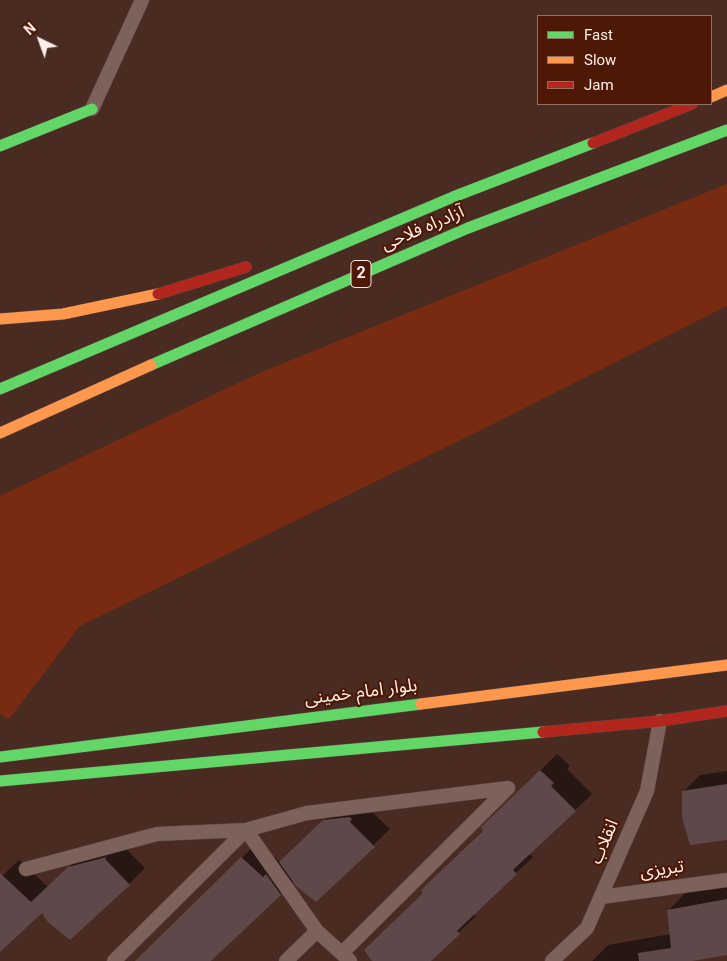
<!DOCTYPE html>
<html>
<head>
<meta charset="utf-8">
<style>
	body { margin:0 }
	#map { position:relative; width:727px; height:961px; overflow:hidden; background:#492b22; font-family:Roboto,sans-serif }
	canvas { display:block }
	.legend { position:absolute; left:537px; top:15px; width:175px; height:90px; box-sizing:border-box; background:#4e1806; border:1px solid #946e61; margin:0; padding:6px 9px; list-style:none; font-size:15px; color:#feefea }
	.legend li { display:flex; align-items:center; gap:10px; height:25px }
	.legend b { width:25px; border:1px solid #946e61 }
	.north { position:absolute; left:15px; top:15px; width:50px; height:50px; -webkit-text-stroke:4px #4e1806; paint-order:stroke; rotate:318deg; font-size:14px; font-weight:700; line-height:20px; text-align:center; color:#feefea }
	.north::after { content:''; display:block; margin:auto; width:18px; height:22px; background:#feefea; clip-path:polygon(50% 0,100% 100%,50% 72%,0 100%) }
</style>
</head>
<body>
<div id="map">
<canvas width="727" height="961"></canvas>
<ul class="legend">
<li><b style="height:6px;background:#63d668"></b>Fast</li>
<li><b style="height:6px;background:#ff974d"></b>Slow</li>
<li><b style="height:6px;background:#b3261e"></b>Jam</li>
</ul>
<div class="north">N</div>
</div>
<script>
const ctx = document.querySelector('canvas').getContext('2d');
ctx.lineJoin = 'round';
function fillPath(path, color) { ctx.fillStyle = color; ctx.fill(path, 'evenodd'); }
function strokePath(path, color, width, dash) { ctx.strokeStyle = color; ctx.lineWidth = width; ctx.lineCap = dash ? 'butt' : 'round'; ctx.setLineDash(dash || []); ctx.stroke(path); }
function label(font, color, halo, rows, align = 'center') {
  ctx.font = font + ' Roboto,"Noto Sans Arabic",sans-serif'; ctx.lineWidth = 4.5; ctx.setLineDash([]); ctx.textBaseline = 'middle'; ctx.strokeStyle = halo; ctx.fillStyle = color; for (const [text, x, y, turn = 0] of rows) {
    ctx.save(); ctx.translate(x, y); ctx.rotate((+turn || 0) * Math.PI / 180); ctx.textAlign = isNaN(turn) ? turn : align; if (halo) ctx.strokeText(text, 0, 0); ctx.fillText(text, 0, 0); ctx.restore();
  }
}
const green = new Path2D(`
	M 727,184 L 727,306 L 481,430 L 80,626 L 9,719 L 0,714 L 0,496 L 259,373 Z`);
const shadow = new Path2D(`
	M 557,754 L 570,766 L 567,769 L 592,794 L 529,854 L 533,857 L 473,914 L 476,916 L 429,961 L 374,961 L 424,893 L 484,830 L 482,828 Z
	M 727,771 L 727,838 L 683,792 L 700,775 Z
	M 341,804 L 365,805 L 390,829 L 316,901 L 294,880 L 211,961 L 136,961 L 258,842 L 280,862 Z
	M 120,843 L 145,868 L 129,884 L 42,911 L 0,950 L 0,878 L 19,860 L 48,887 L 86,851 Z
	M 727,886 L 727,954 L 686,961 L 592,961 L 608,945 L 671,934 L 669,910 L 685,893 Z`);
const building = new Path2D(`
	M 540,770 L 554,783 L 551,786 L 576,811 L 513,870 L 517,874 L 457,931 L 460,934 L 431,961 L 372,961 L 364,950 L 423,893 L 421,890 L 483,831 L 481,827 Z
	M 727,784 L 727,840 L 690,845 L 682,817 L 682,791 Z
	M 349,817 L 352,819 L 350,822 L 375,847 L 316,902 L 296,886 L 279,862 L 323,820 Z
	M 107,857 L 105,859 L 130,885 L 70,940 L 48,922 L 42,913 L 0,952 L 0,873 L 31,902 L 68,867 Z
	M 241,857 L 263,877 L 266,874 L 281,895 L 211,961 L 135,961 Z
	M 727,899 L 727,955 L 692,961 L 639,961 L 638,953 L 671,948 L 667,910 Z`);
const street = new Path2D(`
	M 92,109 L 142,0
	M 26,869 L 157,834 L 246,830 L 317,931 L 350,961
	M 601,897 L 727,880
	M 342,953 L 508,788
	M 114,961 L 246,830 L 307,813 L 508,788
	M 286,961 L 317,931
	M 552,961 L 587,928 L 647,791 L 660,721`);
const fast = new Path2D(`
	M 0,146 L 92,109
	M 151,365 L 468,228 L 727,130
	M 0,389 L 453,197 L 593,143
	M 0,757 L 421,704
	M 0,781 L 543,732`);
const slow = new Path2D(`
	M 711,97 L 727,90
	M 0,319 L 63,314 L 158,294
	M 0,433 L 151,365
	M 421,704 L 727,665`);
const jam = new Path2D(`
	M 593,143 L 692,104
	M 158,294 L 246,267
	M 543,732 L 660,721 L 727,711`);
const shields = [
	[361,274,20]
];
const shieldNames = [
	["2",361,274]
];
const streetNames = [
	["آزادراه فلاحی",423,229,-23],
	["بلوار امام خمینی",361,693,-7],
	["انقلاب",605,842,-67],
	["تبریزی",662,870,-8]
];
fillPath(green, '#782b10');
fillPath(shadow, '#0007');
fillPath(building, '#5e484a');
strokePath(street, '#5a463f', 15);
strokePath(fast, '#5a463f', 12);
strokePath(slow, '#5a463f', 12);
strokePath(jam, '#5a463f', 12);
strokePath(street, '#7c625a', 14);
strokePath(fast, '#63d668', 11);
strokePath(slow, '#ff974d', 11);
strokePath(jam, '#b3261e', 11);
for (const [x, y, w] of shields) { const box = new Path2D(); box.roundRect(x - w / 2, y - 13.5, w, 27, 4); ctx.fillStyle = '#4e1806'; ctx.fill(box); strokePath(box, '#feefea', 1); }
label('bold 16px', '#feefea', null, shieldNames);
label('18px', '#feefea', '#4e1806', streetNames);
</script>
</body>
</html>
